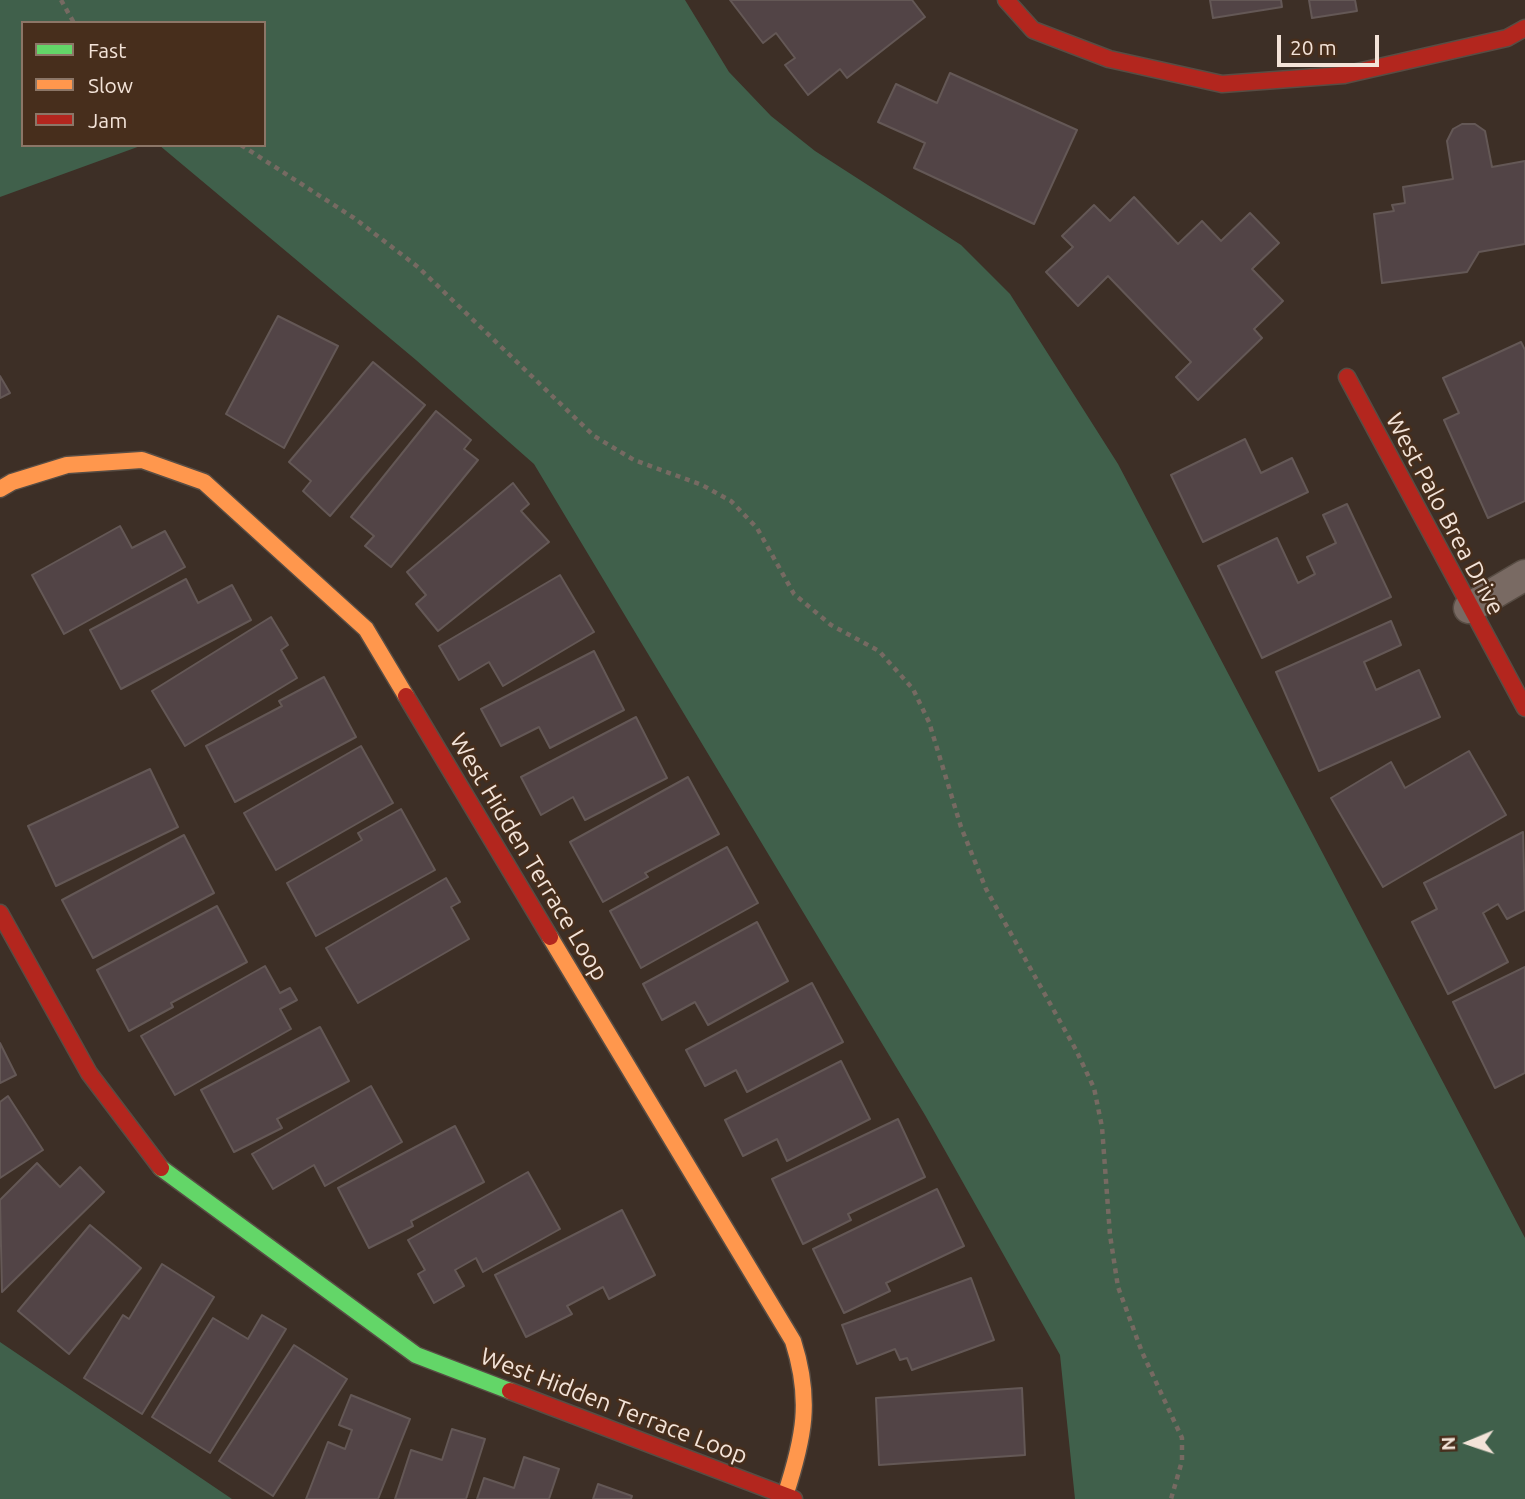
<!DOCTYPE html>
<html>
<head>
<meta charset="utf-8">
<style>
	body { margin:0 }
	#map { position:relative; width:1525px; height:1499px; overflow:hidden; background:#3d2f26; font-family:Ubuntu,sans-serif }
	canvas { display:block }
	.legend { position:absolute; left:21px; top:21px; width:245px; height:126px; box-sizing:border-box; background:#472e1c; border:2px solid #8c7667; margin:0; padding:9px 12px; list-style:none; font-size:21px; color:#f3e3d8 }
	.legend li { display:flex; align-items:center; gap:14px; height:35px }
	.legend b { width:35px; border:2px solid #8c7667 }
	.north { position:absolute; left:1434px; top:1408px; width:70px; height:70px; -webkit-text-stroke:5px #472e1c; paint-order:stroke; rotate:268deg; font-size:19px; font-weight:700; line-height:28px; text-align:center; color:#f3e3d8 }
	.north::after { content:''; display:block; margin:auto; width:24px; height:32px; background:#f3e3d8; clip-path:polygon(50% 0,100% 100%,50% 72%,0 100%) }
	.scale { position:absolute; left:1277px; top:35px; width:102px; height:32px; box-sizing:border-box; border:4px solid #f3e3d8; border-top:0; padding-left:9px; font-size:21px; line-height:24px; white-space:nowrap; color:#f3e3d8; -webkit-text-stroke:5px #472e1c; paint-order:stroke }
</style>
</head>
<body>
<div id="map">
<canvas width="1525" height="1499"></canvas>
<ul class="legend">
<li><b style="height:9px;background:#63d668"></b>Fast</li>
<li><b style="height:9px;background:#ff974d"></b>Slow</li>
<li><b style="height:9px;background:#b3261e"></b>Jam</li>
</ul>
<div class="north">N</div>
<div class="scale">20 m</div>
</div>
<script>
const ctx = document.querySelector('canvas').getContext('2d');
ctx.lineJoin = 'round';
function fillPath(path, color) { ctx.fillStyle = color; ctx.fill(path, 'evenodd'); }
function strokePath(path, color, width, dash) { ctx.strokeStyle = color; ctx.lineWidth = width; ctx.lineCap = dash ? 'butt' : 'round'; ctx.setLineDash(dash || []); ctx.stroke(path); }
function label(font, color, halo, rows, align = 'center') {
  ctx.font = font + ' Ubuntu,sans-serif'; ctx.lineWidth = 5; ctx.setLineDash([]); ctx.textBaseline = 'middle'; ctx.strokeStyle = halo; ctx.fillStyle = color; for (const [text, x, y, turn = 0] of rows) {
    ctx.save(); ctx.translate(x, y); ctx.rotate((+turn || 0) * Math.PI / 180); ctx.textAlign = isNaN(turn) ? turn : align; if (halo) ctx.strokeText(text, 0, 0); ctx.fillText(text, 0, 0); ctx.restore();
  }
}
const green = new Path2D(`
	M 0,0 L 685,0 L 729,72 L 771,116 L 815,151 L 961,245 L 1010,294 L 1118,464 L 1525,1238 L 1525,1499 L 1075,1499 L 1060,1355 L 925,1115 L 534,464 L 416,360 L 159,145 L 264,145 L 264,23 L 23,23 L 23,145 L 143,145 L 0,197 Z
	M 0,1342 L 232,1499 L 0,1499 Z`);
const building = new Path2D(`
	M 730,0 L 912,0 L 925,17 L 847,78 L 840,69 L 808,95 L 785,65 L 795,58 L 776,33 L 763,43 Z
	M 1210,0 L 1281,0 L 1282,7 L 1213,18 Z
	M 1309,0 L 1355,0 L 1357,11 L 1312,18 Z
	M 950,73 L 1077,130 L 1034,224 L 914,168 L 925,143 L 878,122 L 896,84 L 937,103 Z
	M 1462,124 L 1475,124 L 1485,131 L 1492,167 L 1525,161 L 1525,244 L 1479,252 L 1467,272 L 1382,283 L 1374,214 L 1394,211 L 1392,205 L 1405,203 L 1403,187 L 1453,179 L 1447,141 L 1453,129 Z
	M 1134,197 L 1178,244 L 1202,221 L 1221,241 L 1250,213 L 1279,243 L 1252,269 L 1283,301 L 1254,329 L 1262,338 L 1198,400 L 1176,377 L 1191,362 L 1108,276 L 1078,306 L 1046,272 L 1073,247 L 1062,236 L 1094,205 L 1110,221 Z
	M 278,316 L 338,346 L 284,448 L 226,414 Z
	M 1521,342 L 1525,350 L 1525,501 L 1488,518 L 1444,420 L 1459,413 L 1443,378 Z
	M 373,362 L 425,405 L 330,516 L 303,491 L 311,481 L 289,462 Z
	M 0,376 L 10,393 L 0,398 Z
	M 436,411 L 471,440 L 464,449 L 478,460 L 391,567 L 365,546 L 374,536 L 351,517 Z
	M 1245,439 L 1261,473 L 1292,458 L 1308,492 L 1203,542 L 1171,475 Z
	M 513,483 L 529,504 L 521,511 L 549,542 L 438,631 L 416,604 L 426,595 L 407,572 Z
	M 1347,504 L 1391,597 L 1262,658 L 1218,566 L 1277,538 L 1298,583 L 1315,574 L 1307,557 L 1336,543 L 1323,515 Z
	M 120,526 L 132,548 L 165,531 L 185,567 L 64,634 L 32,575 Z
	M 560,575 L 594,632 L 503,686 L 489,662 L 459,680 L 439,646 Z
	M 186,579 L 198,603 L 232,585 L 251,620 L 121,689 L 90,630 Z
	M 271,617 L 288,645 L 281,650 L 297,678 L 185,746 L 152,691 Z
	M 1391,621 L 1401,645 L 1364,662 L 1376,690 L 1419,670 L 1440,717 L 1319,771 L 1276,672 Z
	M 594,651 L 624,710 L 550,748 L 539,727 L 501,746 L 481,709 Z
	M 324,677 L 356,737 L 235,802 L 206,746 L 282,706 L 279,701 Z
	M 636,717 L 667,778 L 585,820 L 573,797 L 541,815 L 521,777 Z
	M 361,746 L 393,803 L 276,870 L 244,813 Z
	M 1469,751 L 1506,815 L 1383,887 L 1331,798 L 1391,762 L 1405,788 Z
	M 150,769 L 178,827 L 56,886 L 28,826 Z
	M 688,777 L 719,834 L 645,873 L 648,877 L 603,902 L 570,842 Z
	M 401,809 L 435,870 L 316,936 L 287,883 L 362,840 L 358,833 Z
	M 1523,832 L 1525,910 L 1507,919 L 1498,904 L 1483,913 L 1508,962 L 1448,994 L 1412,922 L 1437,909 L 1424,883 Z
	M 184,835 L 214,893 L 93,958 L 62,900 Z
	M 727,847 L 758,903 L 641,968 L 610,911 Z
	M 446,878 L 460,902 L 451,907 L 469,939 L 358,1003 L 326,948 Z
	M 217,906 L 247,962 L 171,1003 L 173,1007 L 129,1031 L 97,970 Z
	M 757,922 L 788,981 L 708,1025 L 695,1002 L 662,1020 L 643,984 Z
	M 265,966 L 280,993 L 290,988 L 297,1000 L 280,1009 L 291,1029 L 175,1095 L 141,1036 Z
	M 1525,967 L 1525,1073 L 1495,1088 L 1453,1002 Z
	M 812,983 L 843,1042 L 747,1092 L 736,1070 L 705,1086 L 686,1050 Z
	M 320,1027 L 349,1081 L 277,1119 L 282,1128 L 234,1152 L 201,1090 Z
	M 0,1043 L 16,1075 L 0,1083 Z
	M 841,1061 L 870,1119 L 787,1161 L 777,1139 L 743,1156 L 725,1120 Z
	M 371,1086 L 402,1142 L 325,1186 L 314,1165 L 273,1189 L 252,1154 Z
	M 8,1096 L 43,1150 L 0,1178 L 0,1102 Z
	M 898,1119 L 925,1177 L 848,1214 L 851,1220 L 803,1244 L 772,1179 Z
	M 455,1126 L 484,1182 L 411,1221 L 413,1226 L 369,1248 L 338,1188 Z
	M 37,1163 L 60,1187 L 80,1167 L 104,1192 L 2,1292 L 0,1200 Z
	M 528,1172 L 560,1229 L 483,1272 L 476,1258 L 455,1270 L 464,1286 L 434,1303 L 418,1274 L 425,1270 L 408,1240 Z
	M 937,1189 L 964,1246 L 886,1283 L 890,1291 L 844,1313 L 813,1249 Z
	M 622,1210 L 655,1275 L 609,1299 L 603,1287 L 567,1306 L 572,1314 L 526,1337 L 495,1275 Z
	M 90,1225 L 141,1268 L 69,1354 L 18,1311 Z
	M 162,1264 L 214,1297 L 142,1414 L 84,1378 L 123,1315 L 129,1319 Z
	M 971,1278 L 994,1340 L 912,1370 L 907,1358 L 900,1360 L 895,1349 L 857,1364 L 842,1325 Z
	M 262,1315 L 286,1329 L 210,1453 L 152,1417 L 213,1318 L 248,1339 Z
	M 294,1345 L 347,1379 L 273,1496 L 219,1461 Z
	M 1022,1388 L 1025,1455 L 879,1465 L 876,1398 Z
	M 351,1395 L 410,1419 L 378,1499 L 306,1499 L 328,1442 L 345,1449 L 352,1430 L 339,1425 Z
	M 452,1429 L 485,1439 L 466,1499 L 395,1499 L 411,1450 L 442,1460 Z
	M 524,1457 L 559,1469 L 549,1499 L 477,1499 L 484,1478 L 514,1488 Z
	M 598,1484 L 632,1496 L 631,1499 L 593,1499 Z`);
const path = new Path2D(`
	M 61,0 L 74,23
	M 241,145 L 354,218 L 418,267 L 594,436 L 634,460 L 702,485 L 731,501 L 757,528 L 794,594 L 831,625 L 879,651 L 913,689 L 929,722 L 961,827 L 986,889 L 1076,1050 L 1094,1088 L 1102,1127 L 1110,1235 L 1118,1287 L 1142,1352 L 1182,1438 L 1182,1461 L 1171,1499`);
const street = new Path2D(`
	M 1469,608 L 1525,575`);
const fast = new Path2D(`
	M 161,1168 L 416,1355 L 510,1391`);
const slow = new Path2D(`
	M 0,489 L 12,482 L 67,465 L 142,460 L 204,482 L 366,629 L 406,696
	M 550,937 L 793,1341 C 812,1400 804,1438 785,1496`);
const jam = new Path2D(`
	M 1006,0 L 1033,30 L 1109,59 L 1222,84 L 1344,75 L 1507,38 L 1525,28
	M 1347,377 L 1525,708
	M 406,696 L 550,937
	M 0,913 L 89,1073 L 161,1168
	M 510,1391 L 794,1499`);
const streetNames = [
	["West Palo Brea Drive",1445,514,62],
	["West Hidden Terrace Loop",529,857,59],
	["West Hidden Terrace Loop",614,1406,21]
];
fillPath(green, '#40604b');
fillPath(building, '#524446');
strokePath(building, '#645856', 2);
strokePath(street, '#584d44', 33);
strokePath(fast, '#584d44', 19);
strokePath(slow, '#584d44', 19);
strokePath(jam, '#584d44', 19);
strokePath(path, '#766a62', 4.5, [5, 5]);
strokePath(street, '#796a63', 30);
strokePath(fast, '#63d668', 16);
strokePath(slow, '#ff974d', 16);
strokePath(jam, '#b3261e', 16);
label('24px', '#f3e3d8', '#472e1c', streetNames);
</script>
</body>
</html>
